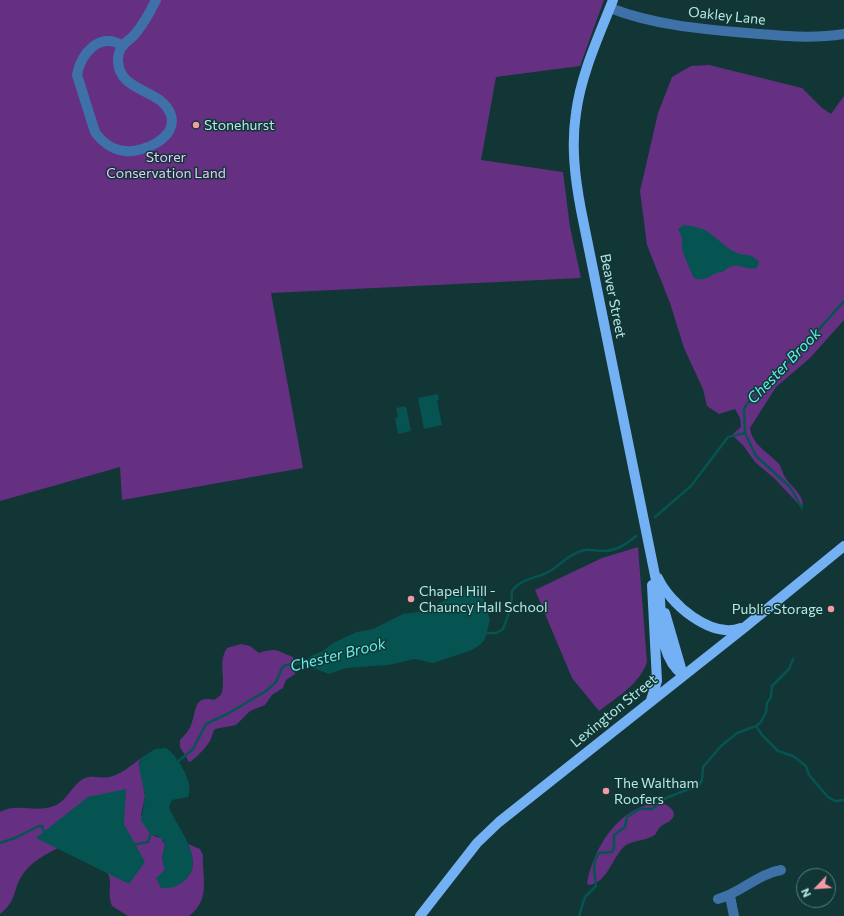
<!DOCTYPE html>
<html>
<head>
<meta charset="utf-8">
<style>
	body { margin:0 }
	#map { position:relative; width:844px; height:916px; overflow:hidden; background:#113635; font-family:Commissioner,sans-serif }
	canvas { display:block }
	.north { position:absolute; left:796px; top:868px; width:40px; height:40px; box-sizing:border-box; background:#113635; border:1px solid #537e7c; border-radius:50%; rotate:245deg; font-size:11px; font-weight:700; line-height:16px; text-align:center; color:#b6e9e6 }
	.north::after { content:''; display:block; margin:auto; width:14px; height:18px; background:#f49aa5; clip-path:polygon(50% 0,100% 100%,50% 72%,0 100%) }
</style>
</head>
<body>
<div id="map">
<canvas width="844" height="916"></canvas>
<div class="north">N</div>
</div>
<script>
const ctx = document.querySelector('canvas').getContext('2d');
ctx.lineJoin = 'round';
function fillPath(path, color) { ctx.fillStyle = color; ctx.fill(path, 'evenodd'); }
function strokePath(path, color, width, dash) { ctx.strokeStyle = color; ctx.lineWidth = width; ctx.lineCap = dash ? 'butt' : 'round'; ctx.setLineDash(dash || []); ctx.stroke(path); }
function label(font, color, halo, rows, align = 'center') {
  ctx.font = font + ' Commissioner,sans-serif'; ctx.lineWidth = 3; ctx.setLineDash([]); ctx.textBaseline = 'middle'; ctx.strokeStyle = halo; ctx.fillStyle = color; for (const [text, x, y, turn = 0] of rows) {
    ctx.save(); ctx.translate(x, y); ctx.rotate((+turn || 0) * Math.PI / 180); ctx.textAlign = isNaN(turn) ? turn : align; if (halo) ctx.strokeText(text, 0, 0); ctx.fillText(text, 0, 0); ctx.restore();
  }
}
const green = new Path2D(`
	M 0,0 L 604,0 L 580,66 L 496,77 L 481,160 L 563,172 L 570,227 L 581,278 L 271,293 L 303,468 L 122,500 L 120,467 L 0,501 Z
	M 709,65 L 802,88 L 822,108 L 831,114 L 844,96 L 844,320 L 810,358 L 776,387 L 750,428 C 752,445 768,452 778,463 C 782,467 782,473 785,477 C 790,486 806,496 802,508 L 775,479 L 755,462 L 743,445 L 733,436 L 733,434 L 741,427 L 740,418 L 735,409 L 719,414 L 707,406 L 703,389 L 684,348 L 670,303 L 647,245 L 640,191 L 658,113 L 672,77 L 691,66 Z
	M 638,547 L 647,662 C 639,685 618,696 599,711 L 572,678 L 535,590 L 602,558 Z
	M 241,644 L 250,646 L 259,653 C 279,647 276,651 293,657 L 295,674 L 286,680 L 283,688 L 272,695 L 265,705 L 250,711 L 236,725 L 215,729 C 212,733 212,737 210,741 C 207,746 194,761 189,762 L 180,747 L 180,740 C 184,736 189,731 191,725 C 197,711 193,695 214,700 L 221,695 C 227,679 217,663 227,648 Z
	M 141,758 L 139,763 L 145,796 L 141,815 L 154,836 L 161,838 L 165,845 L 162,858 L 165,870 L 159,876 L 187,878 C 196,868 193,857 188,844 L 200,849 L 203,855 C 202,879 211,899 189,916 L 128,916 L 112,906 C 107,893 112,886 109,876 C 104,862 72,853 58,848 C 46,854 31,862 23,874 C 12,890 18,900 0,914 L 0,812 C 16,803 34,812 51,807 C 67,803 70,787 83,779 C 92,774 100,779 109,777 C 120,775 132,765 141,758 Z
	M 659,802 C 667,804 680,812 671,820 C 668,823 663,824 660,827 C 657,830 657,834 653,836 C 645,841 634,840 626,845 C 612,856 609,882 589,885 L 587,883 C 594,846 619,807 659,802 Z`);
const water = new Path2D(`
	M 684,225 C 693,226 704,228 711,234 C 720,241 726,248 737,253 C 746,257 751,252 759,262 L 757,268 C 742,271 736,259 723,272 C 712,271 705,285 693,277 L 682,250 L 682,237 L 678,229 Z
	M 438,394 L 439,400 L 437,401 L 442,425 L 424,429 L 418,398 Z
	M 406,406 L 411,431 L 398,434 L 395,418 L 398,417 L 396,408 Z
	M 472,585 L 475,585 L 480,588 L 490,620 L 485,639 L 481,644 L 472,650 L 433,663 L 415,659 L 389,665 L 346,668 L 329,674 L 308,666 L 307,659 L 313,655 L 323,651 L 333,643 L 357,632 L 373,629 L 403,614 L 425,611 Z
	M 166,748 C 177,755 195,784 188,797 L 172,800 L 169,807 C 177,829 209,861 183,882 C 176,887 170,889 161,888 L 156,878 L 165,870 L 162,858 L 165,845 L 164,841 L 158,836 L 151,835 L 141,821 L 145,796 L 139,767 L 141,758 L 155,749 Z
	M 126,789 L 124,824 L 145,862 L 129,884 L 36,838 L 88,797 Z`);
const stream = new Path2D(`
	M 745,433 L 756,456 L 790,487 L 802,508
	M 655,517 L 691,486 L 728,437 L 745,433 L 744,409 L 747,404 L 769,380 L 798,353 L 844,301
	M 483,633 L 496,633 L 503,629 L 511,607 L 512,591 C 522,577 538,579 552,570 C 563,562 571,553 585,550 C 591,549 595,551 601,551 C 615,552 626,545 636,536
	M 756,726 L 762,735 L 778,751 L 793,756 L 806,766 L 809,775 L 828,797 L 835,801 L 844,800
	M 176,763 L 193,749 L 206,724 L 229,713 L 266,691 L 276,682 L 282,668 L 286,665 L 310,662
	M 0,843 L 15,838 L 39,826 L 42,826 L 45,835
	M 133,845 L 148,842 L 151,833
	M 579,916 L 585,897 L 596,886 C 595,874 591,864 599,853 L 612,852 L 614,848 L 614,835 L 625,827 L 627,817 L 640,809 L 652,809 L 666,798 L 699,785 L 702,780 L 703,767 L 721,746 L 737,733 L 756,726 L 761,722 L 766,712 L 767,703 L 771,697 L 772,686 L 789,669 L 793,659`);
const minor = new Path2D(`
	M 610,8 C 654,25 700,29 747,33 C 780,36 812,39 844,34
	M 123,46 C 100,31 81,53 77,75 L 95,132 C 102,142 113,150 125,151 C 143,153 178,138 171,115 C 162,88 119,93 118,61 C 118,56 119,51 122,46 C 126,42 132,38 135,34 C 144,24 150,12 156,0
	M 730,896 L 734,916
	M 718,899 C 741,893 757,874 781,870`);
const major = new Path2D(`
	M 613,0 C 599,36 581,74 576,113 C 571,146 575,178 581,210 L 660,600 C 662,626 660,658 683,675
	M 658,578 C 670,604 711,639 741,628
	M 665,613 L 683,675
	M 651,700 L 657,681 L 652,585
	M 420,916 L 477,843 L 499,822 L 745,627 L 844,546`);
const markers = [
	[196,125,4,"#f49aa5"],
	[411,599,4,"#f49aa5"],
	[831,609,4,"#f49aa5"],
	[606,791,4,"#f49aa5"]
];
const streetNames = [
	["Oakley Lane",727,16,6],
	["Beaver Street",613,296,79],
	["Lexington Street",614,711,-39]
];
const poiNames = [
	["Stonehurst",204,125],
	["Chapel Hill -",419,591],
	["Chauncy Hall School",419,607],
	["Public Storage",823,609,"right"],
	["The Waltham",614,783],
	["Roofers",614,799]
];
const parkNames = [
	["Storer",166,157],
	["Conservation Land",166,173]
];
const waterNames = [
	["Chester Brook",784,366,-46],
	["Chester Brook",338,655,-14]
];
fillPath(green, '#653081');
fillPath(water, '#065452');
strokePath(stream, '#065452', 2.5);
strokePath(minor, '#3e71a8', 10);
strokePath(major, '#74b0f4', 10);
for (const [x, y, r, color] of markers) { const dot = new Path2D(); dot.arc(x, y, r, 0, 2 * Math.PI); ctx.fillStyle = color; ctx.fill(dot); strokePath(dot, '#113635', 1.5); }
label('14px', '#b6e9e6', '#113635', streetNames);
label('14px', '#b6e9e6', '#113635', poiNames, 'left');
label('14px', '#e7c7fc', '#113635', parkNames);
label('italic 15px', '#65eee9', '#113635', waterNames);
</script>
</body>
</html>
